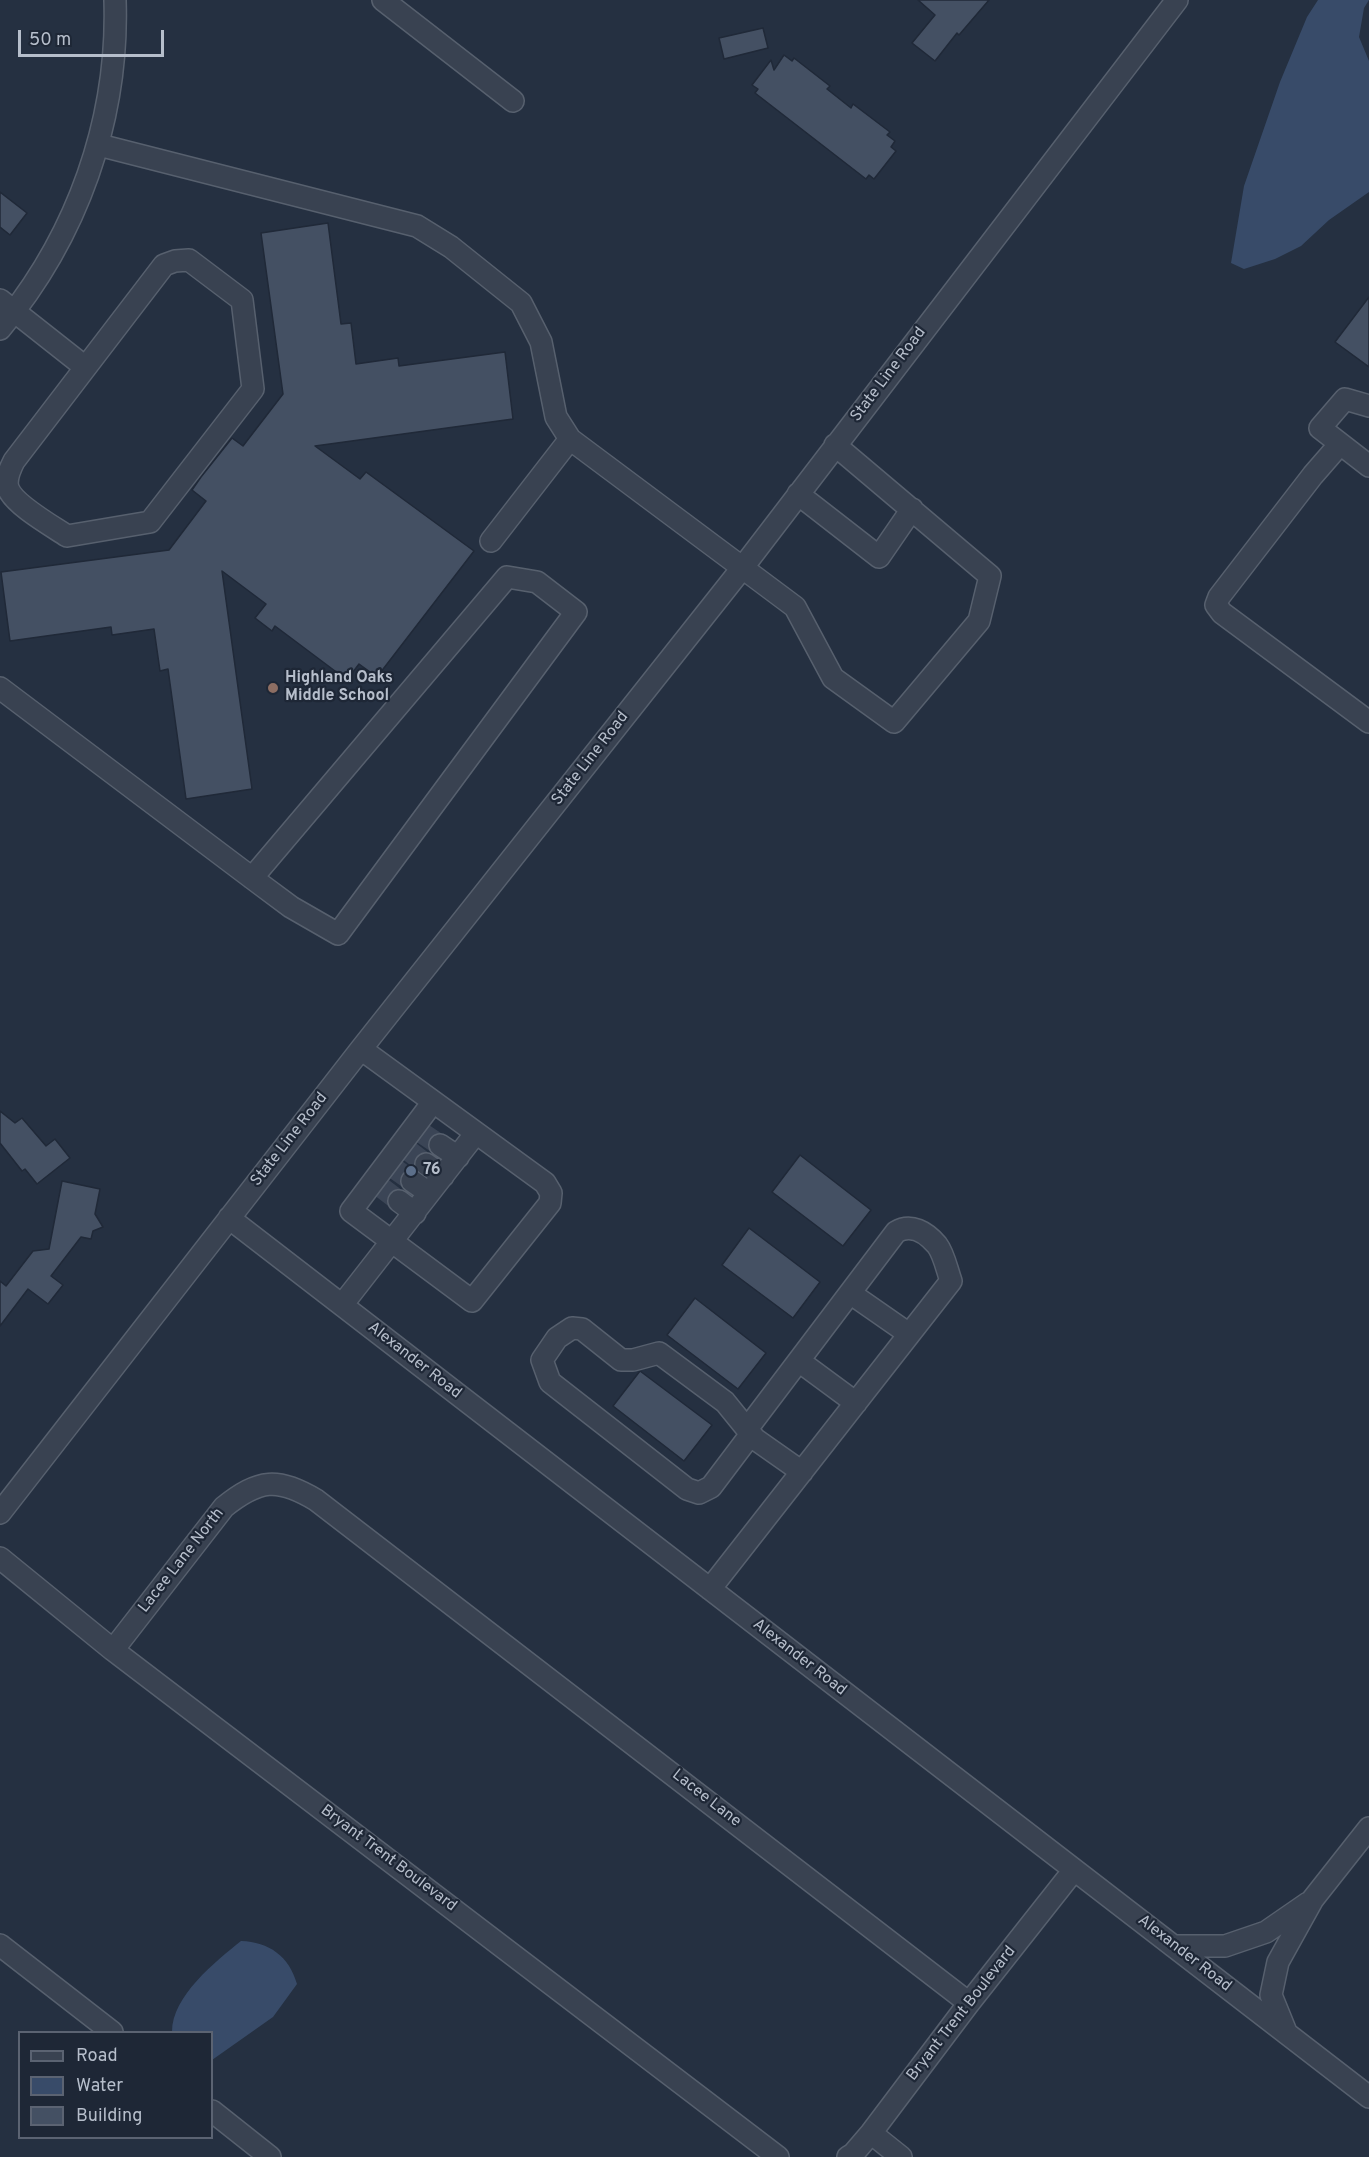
<!DOCTYPE html>
<html>
<head>
<meta charset="utf-8">
<style>
	body { margin:0 }
	#map { position:relative; width:1369px; height:2157px; overflow:hidden; background:#253041; font-family:Overpass,sans-serif }
	canvas { display:block }
	.legend { position:absolute; left:18px; top:2031px; width:195px; height:108px; box-sizing:border-box; background:#1e2736; border:2px solid #5b6372; margin:0; padding:8px 10px; list-style:none; font-size:18px; color:#b6becb }
	.legend li { display:flex; align-items:center; gap:12px; height:30px }
	.legend b { width:30px; border:2px solid #5b6372 }
	.scale { position:absolute; left:18px; top:30px; width:146px; height:27px; box-sizing:border-box; border:3px solid #b6becb; border-top:0; padding-left:8px; font-size:18px; line-height:21px; white-space:nowrap; color:#b6becb; -webkit-text-stroke:4px #1e2736; paint-order:stroke }
</style>
</head>
<body>
<div id="map">
<canvas width="1369" height="2157"></canvas>
<ul class="legend">
<li><b style="height:8px;background:#394251"></b>Road</li>
<li><b style="height:16px;background:#384b69"></b>Water</li>
<li><b style="height:16px;background:#445063"></b>Building</li>
</ul>
<div class="scale">50 m</div>
</div>
<script>
const ctx = document.querySelector('canvas').getContext('2d');
ctx.lineJoin = 'round';
function fillPath(path, color) { ctx.fillStyle = color; ctx.fill(path, 'evenodd'); }
function strokePath(path, color, width, dash) { ctx.strokeStyle = color; ctx.lineWidth = width; ctx.lineCap = dash ? 'butt' : 'round'; ctx.setLineDash(dash || []); ctx.stroke(path); }
function label(font, color, halo, rows, align = 'center') {
  ctx.font = font + ' Overpass,sans-serif'; ctx.lineWidth = 4.5; ctx.setLineDash([]); ctx.textBaseline = 'middle'; ctx.strokeStyle = halo; ctx.fillStyle = color; for (const [text, x, y, turn = 0] of rows) {
    ctx.save(); ctx.translate(x, y); ctx.rotate((+turn || 0) * Math.PI / 180); ctx.textAlign = isNaN(turn) ? turn : align; if (halo) ctx.strokeText(text, 0, 0); ctx.fillText(text, 0, 0); ctx.restore();
  }
}
const water = new Path2D(`
	M 1318,0 L 1369,0 L 1364,8 L 1359,37 L 1369,61 L 1369,192 L 1329,220 L 1301,246 L 1275,259 L 1244,269 L 1231,263 L 1244,186 L 1280,82 L 1307,17 Z
	M 241,1941 C 269,1942 289,1956 297,1984 L 273,2017 L 212,2060 L 212,2032 L 172,2032 C 172,1996 215,1962 241,1941 Z`);
const building = new Path2D(`
	M 918,0 L 989,0 L 959,35 L 957,33 L 935,61 L 912,43 L 935,15 Z
	M 763,28 L 768,48 L 724,59 L 719,38 Z
	M 784,55 L 792,61 L 794,58 L 830,86 L 827,89 L 851,108 L 853,104 L 890,132 L 887,135 L 895,141 L 891,147 L 896,151 L 874,179 L 869,175 L 866,179 L 755,93 L 758,89 L 752,85 L 771,60 L 774,70 Z
	M 0,192 L 27,213 L 10,235 L 0,227 Z
	M 328,223 L 341,324 L 351,323 L 356,364 L 398,358 L 399,366 L 505,352 L 513,419 L 315,446 L 360,479 L 366,472 L 474,551 L 377,677 L 359,664 L 347,680 L 275,626 L 272,631 L 255,618 L 266,604 L 222,571 L 252,789 L 186,799 L 168,669 L 160,671 L 154,629 L 112,635 L 111,627 L 10,641 L 1,572 L 169,550 L 206,501 L 192,490 L 201,477 L 232,438 L 243,446 L 283,394 L 261,233 Z
	M 1369,297 L 1369,367 L 1335,342 Z
	M 0,1111 L 15,1123 L 22,1118 L 46,1146 L 55,1139 L 70,1158 L 37,1184 L 25,1169 L 22,1171 L 0,1143 Z
	M 800,1155 L 871,1210 L 843,1246 L 772,1192 Z
	M 62,1181 L 100,1189 L 95,1214 L 103,1227 L 93,1231 L 91,1239 L 81,1237 L 51,1276 L 63,1285 L 48,1304 L 28,1289 L 0,1326 L 0,1281 L 6,1286 L 33,1251 L 49,1249 Z
	M 749,1228 L 820,1282 L 793,1318 L 722,1265 Z
	M 695,1298 L 766,1353 L 738,1389 L 667,1335 Z
	M 640,1371 L 712,1425 L 684,1461 L 613,1406 Z`);
const minorTunnel = new Path2D(`
	M 422,1133 L 440,1145
	M 409,1151 L 426,1164
	M 395,1169 L 412,1181
	M 382,1188 L 399,1201`);
const minor = new Path2D(`
	M 383,0 L 513,101
	M 99,145 L 417,226 L 451,247 L 521,303 L 541,342 L 556,417 L 570,439 L 795,607 L 833,678 L 894,722 L 979,621 L 990,576 L 835,445
	M 189,260 L 242,300 L 253,389 L 150,522 L 67,536 C 52,526 13,504 8,488 C 5,479 10,469 14,461 L 164,265 L 175,261 Z
	M 0,300 L 85,367
	M 0,329 C 77,237 119,120 115,0
	M 1369,406 L 1345,399 L 1320,428 L 1369,466
	M 1340,444 L 1313,475 L 1219,597 L 1216,605 L 1222,613 L 1369,722
	M 798,494 L 879,557 L 912,509
	M 491,541 L 570,439
	M 0,688 L 252,878 L 291,907 L 338,934 L 576,612 L 537,582 L 507,577 L 252,878
	M 361,1049 L 545,1183 L 551,1193 L 550,1203 L 472,1301 L 351,1211 L 433,1102
	M 440,1145 L 458,1157
	M 426,1164 L 443,1176
	M 412,1181 L 429,1193
	M 399,1201 L 415,1213
	M 229,1218 L 1369,2097
	M 850,1293 L 909,1334
	M 342,1305 L 476,1133
	M 799,1361 L 856,1403
	M 751,1434 L 711,1487 L 699,1493 L 687,1489 L 550,1382 L 542,1360 L 557,1338 L 572,1328 L 582,1329 L 621,1360 L 633,1360 L 659,1353 L 725,1402 L 755,1439 L 802,1472
	M 0,1513 L 361,1049 L 743,567 L 1177,0
	M 0,1558 L 113,1650 L 778,2157
	M 710,1589 L 951,1281 C 947,1270 944,1254 937,1245 C 926,1232 911,1223 896,1232 L 747,1429
	M 113,1650 L 224,1507 C 259,1479 278,1477 316,1500 L 969,2003
	M 0,1945 L 112,2032
	M 1173,1946 L 1225,1946 L 1266,1932 L 1308,1903
	M 1286,2032 L 1271,1995 L 1278,1962 L 1313,1899 L 1369,1828
	M 212,2111 L 270,2157
	M 871,2133 L 901,2157
	M 848,2157 L 853,2154 L 871,2133 L 969,2003 L 1074,1870`);
const markers = [
	[273,688,6,"#8d6e63"],
	[411,1171,6,"#5c6f8a"]
];
const streetNames = [
	["State Line Road",889,375,-53],
	["State Line Road",591,759,-52],
	["State Line Road",290,1140,-52],
	["Alexander Road",414,1361,38],
	["Lacee Lane North",182,1561,-52],
	["Alexander Road",799,1658,38],
	["Lacee Lane",706,1799,38],
	["Bryant Trent Boulevard",388,1859,37],
	["Alexander Road",1184,1954,38],
	["Bryant Trent Boulevard",962,2014,-52]
];
const poiNames = [
	["Highland Oaks",285,679],
	["Middle School",285,697],
	["76",423,1171]
];
fillPath(water, '#384b69');
fillPath(building, '#445063');
strokePath(building, '#202938', 1.5);
strokePath(minorTunnel, '#3b4556', 21, [21, 10]);
strokePath(minor, '#57606e', 24);
strokePath(minor, '#394251', 21);
for (const [x, y, r, color] of markers) { const dot = new Path2D(); dot.arc(x, y, r, 0, 2 * Math.PI); ctx.fillStyle = color; ctx.fill(dot); strokePath(dot, '#1e2736', 2); }
label('16px', '#b6becb', '#1e2736', streetNames);
label('bold 16px', '#b6becb', '#1e2736', poiNames, 'left');
</script>
</body>
</html>
